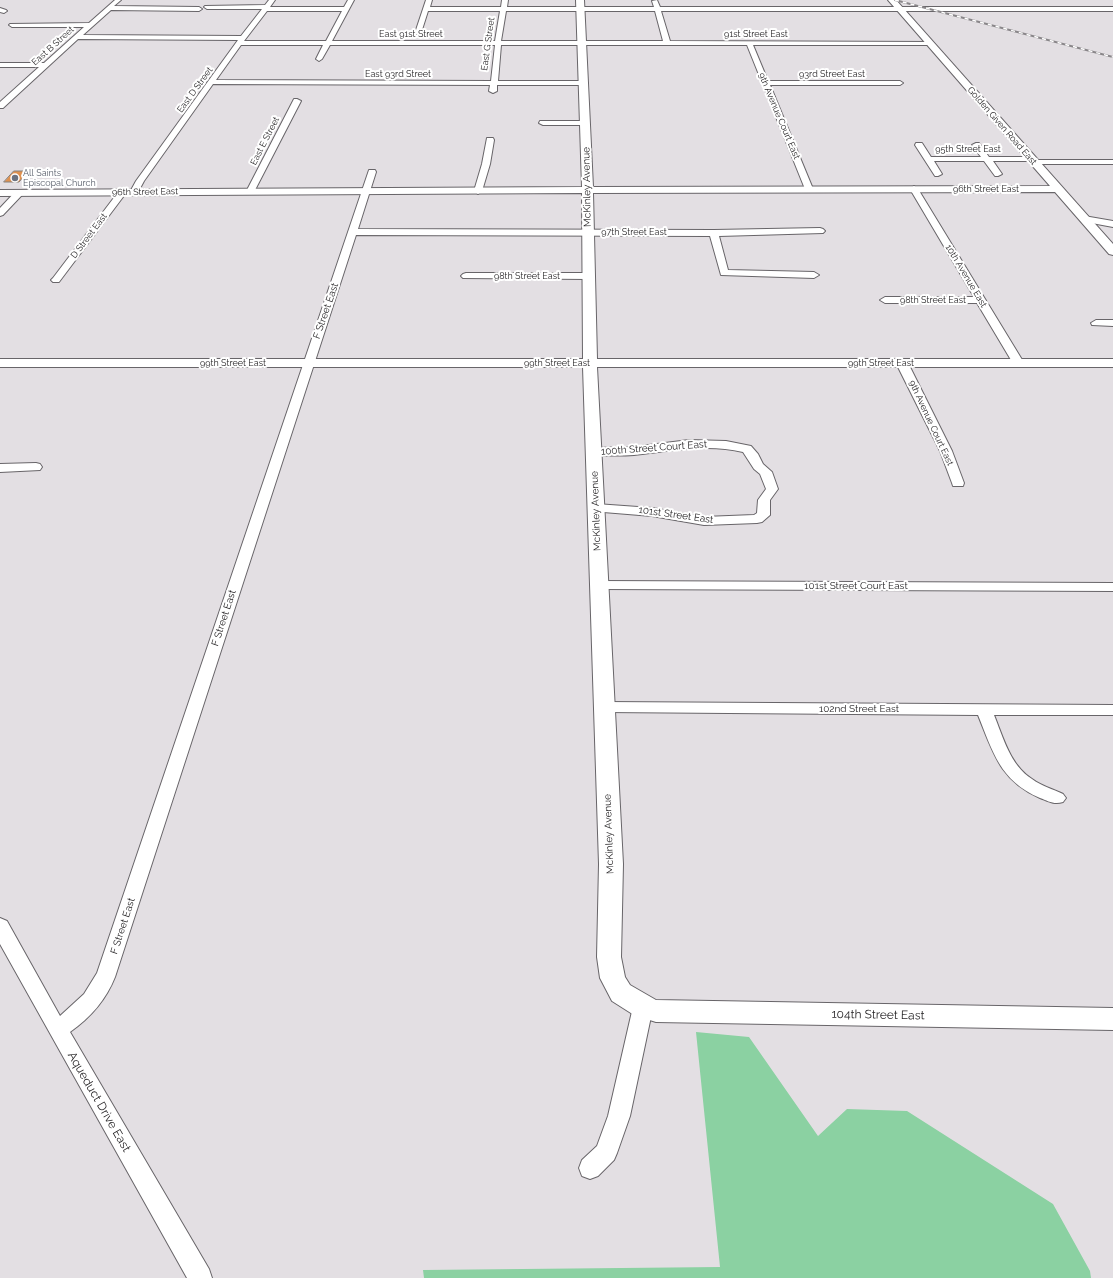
<!DOCTYPE html>
<html>
<head>
<meta charset="utf-8">
<style>
	body { margin:0 }
	canvas { display:block; background:#e3dfe3 }
</style>
</head>
<body>
<canvas width="1113" height="1278"></canvas>
<script>
const ctx = document.querySelector('canvas').getContext('2d');
ctx.lineJoin = 'round';
function fillPath(path, color) { ctx.fillStyle = color; ctx.fill(path, 'evenodd'); }
function strokePath(path, color, width, dash) { ctx.strokeStyle = color; ctx.lineWidth = width; ctx.lineCap = dash ? 'butt' : 'round'; ctx.setLineDash(dash || []); ctx.stroke(path); }
function label(font, color, halo, rows, align = 'center') {
  ctx.font = font + ' Raleway,sans-serif'; ctx.lineWidth = 4; ctx.setLineDash([]); ctx.textBaseline = 'middle'; ctx.strokeStyle = halo; ctx.fillStyle = color; for (const [text, x, y, turn = 0] of rows) {
    ctx.save(); ctx.translate(x, y); ctx.rotate((+turn || 0) * Math.PI / 180); ctx.textAlign = isNaN(turn) ? turn : align; if (halo) ctx.strokeText(text, 0, 0); ctx.fillText(text, 0, 0); ctx.restore();
  }
}
const green = new Path2D(`
	M 696,1032 L 749,1037 L 818,1136 L 847,1109 L 907,1111 L 1053,1204 L 1090,1271 L 1091,1278 L 424,1278 L 423,1270 L 720,1267 Z`);
const building = new Path2D(`
	M 14,171 L 29,171 L 19,182 L 4,182 Z`);
const minor = new Path2D(`
	M 115,0 L 121,0 L 114,6 L 199,7 L 202,9 L 199,11 L 111,10 L 83,35 L 241,36 L 262,9 L 207,9 L 204,7 L 205,6 L 265,5 L 269,0 L 275,0 L 270,7 L 344,7 L 348,0 L 354,0 L 332,41 L 495,41 L 500,11 L 428,11 L 421,33 L 416,34 L 415,33 L 426,0 L 432,0 L 430,7 L 501,7 L 502,0 L 508,0 L 507,7 L 654,7 L 652,1 L 657,0 L 660,7 L 1113,7 L 1113,11 L 661,11 L 670,41 L 932,42 L 933,43 L 930,45 L 753,45 L 768,81 L 900,81 L 903,83 L 900,85 L 770,85 L 813,189 L 809,192 L 805,189 L 747,45 L 501,45 L 498,81 L 585,81 L 588,83 L 585,85 L 497,85 L 497,91 L 493,93 L 489,91 L 490,85 L 213,84 L 144,181 L 137,194 L 134,195 L 130,192 L 136,181 L 238,40 L 78,39 L 3,108 L 0,108 L 0,102 L 39,67 L 0,67 L 0,63 L 44,63 L 84,27 L 12,27 L 9,25 L 10,24 L 89,23 ZM 267,11 L 342,11 L 326,41 L 244,41 ZM 506,11 L 655,11 L 663,41 L 501,41 ZM 241,45 L 323,45 L 316,59 L 319,61 L 322,59 L 330,45 L 495,45 L 491,81 L 216,80 Z
	M 0,8 L 6,10 L 7,11 L 4,13 L 0,12 Z
	M 294,99 L 297,99 L 301,101 L 255,190 L 251,193 L 248,192 L 247,190 Z
	M 540,121 L 585,121 L 589,123 L 585,125 L 543,125 L 539,123 Z
	M 487,138 L 493,138 L 494,140 L 490,164 L 482,191 L 478,194 L 474,191 L 482,164 Z
	M 916,143 L 922,143 L 931,157 L 981,157 L 972,145 L 976,143 L 979,143 L 989,157 L 1034,157 L 1035,160 L 1113,160 L 1113,164 L 1031,164 L 1030,161 L 993,161 L 1002,174 L 998,176 L 995,176 L 984,161 L 934,161 L 942,174 L 938,176 L 935,176 L 915,145 Z
	M 369,170 L 375,170 L 376,172 L 358,229 L 714,230 L 820,228 L 823,229 L 825,231 L 823,233 L 719,236 L 728,270 L 814,272 L 819,275 L 814,278 L 721,275 L 710,236 L 356,235 L 115,977 C 106,1000 90,1018 70,1032 L 209,1269 L 212,1278 L 187,1278 L 0,944 L 0,918 L 7,921 L 60,1016 L 84,994 L 97,973 Z
	M 914,186 L 918,189 L 1024,363 L 1022,365 L 1014,365 L 977,303 L 885,303 L 880,300 L 885,297 L 974,297 L 910,189 Z
	M 19,190 L 22,191 L 23,193 L 22,195 L 3,215 L 0,216 L 0,208 L 16,191 Z
	M 122,190 L 126,193 L 59,282 L 53,282 L 51,280 L 53,278 L 119,191 Z
	M 1084,216 L 1113,221 L 1113,227 L 1081,221 L 1080,219 Z
	M 466,273 L 588,273 L 593,276 L 588,279 L 463,278 L 461,276 L 463,274 Z
	M 1096,320 L 1113,320 L 1113,326 L 1092,325 L 1091,323 Z
	M 902,360 L 908,363 L 952,451 L 964,483 L 963,486 L 953,486 L 952,483 L 940,451 L 896,363 Z
	M 689,440 L 726,441 L 751,446 L 758,454 L 763,464 L 772,472 L 778,489 L 770,500 L 770,515 L 762,522 L 757,523 L 704,525 L 652,516 L 591,511 L 589,508 L 591,505 L 596,504 L 652,508 L 704,517 L 754,515 L 757,513 L 758,500 L 766,489 L 760,474 L 754,469 L 743,452 C 707,443 670,451 634,455 C 621,456 607,455 594,456 L 590,455 L 588,452 L 590,449 L 594,448 L 633,447 Z
	M 36,463 L 40,464 L 42,467 L 40,470 L 0,472 L 0,464 Z
	M 599,581 L 1113,583 L 1113,591 L 599,589 L 594,588 L 592,585 L 594,582 Z
	M 604,702 L 1113,705 L 1113,715 L 994,715 C 1003,737 1010,765 1032,779 C 1041,786 1053,789 1063,794 L 1066,798 L 1063,802 C 1054,805 1048,801 1040,798 C 1000,781 993,752 978,715 L 604,712 L 598,711 L 596,707 L 598,703 Z
	M 643,998 L 650,1001 L 653,1007 L 630,1116 L 617,1153 L 614,1160 L 598,1176 L 590,1179 L 582,1176 L 579,1168 L 582,1160 L 597,1146 L 608,1116 L 633,1007 L 636,1001 Z`);
const tertiary = new Path2D(`
	M 576,0 L 584,0 L 593,187 L 1050,186 L 888,0 L 896,0 L 1113,244 L 1113,255 L 1109,254 L 1055,192 L 593,193 L 597,359 L 1113,359 L 1113,367 L 597,367 L 623,864 L 621,957 L 625,977 L 630,985 L 656,1000 L 1113,1008 L 1113,1030 L 656,1022 L 634,1015 L 612,1001 L 600,978 L 597,957 L 599,864 L 583,367 L 0,367 L 0,359 L 583,359 L 582,193 L 0,196 L 0,190 L 582,187 Z`);
const rail = new Path2D(`
	M 895,0 L 1113,57`);
const markers = [
	[15,178,4,"#6b7280"]
];
const farStreetnames = [
	["East 91st Street",411,34],
	["91st Street East",756,34],
	["East G Street",488,44,-82],
	["East B Street",53,46,-42],
	["East 93rd Street",398,74],
	["93rd Street East",832,74],
	["East D Street",195,90,-54],
	["9th Avenue Court East",779,116,67],
	["Golden Given Road East",1002,126,49],
	["East E Street",265,141,-63],
	["95th Street East",968,149],
	["96th Street East",986,189],
	["96th Street East",145,192,-1],
	["97th Street East",634,232],
	["D Street East",89,236,-53],
	["98th Street East",527,276],
	["10th Avenue East",966,276,59],
	["98th Street East",933,300],
	["99th Street East",233,363],
	["99th Street East",557,363],
	["99th Street East",881,363],
	["9th Avenue Court East",931,423,65]
];
const farWorshipnames = [
	["All Saints",23,173],
	["Episcopal Church",23,183]
];
const streetNames = [
	["McKinley Avenue",587,187,-91],
	["F Street East",326,311,-71],
	["100th Street Court East",654,448,-4],
	["McKinley Avenue",596,511,-92],
	["101st Street East",676,515,8],
	["101st Street Court East",856,586],
	["F Street East",224,618,-72],
	["102nd Street East",859,709],
	["McKinley Avenue",609,834,-92],
	["F Street East",123,926,-72]
];
const nearStreetnames = [
	["104th Street East",878,1015,1],
	["Aqueduct Drive East",99,1102,60]
];
fillPath(green, '#8bd1a2');
fillPath(building, '#df914f');
strokePath(building, '#85807d', 1);
strokePath(minor, '#686569', 2);
strokePath(tertiary, '#686569', 2);
fillPath(minor, '#fff');
fillPath(tertiary, '#fff');
strokePath(rail, '#898689', 2);
strokePath(rail, '#fff', 1.5, [4]);
for (const [x, y, r, color] of markers) { const dot = new Path2D(); dot.arc(x, y, r, 0, 2 * Math.PI); ctx.fillStyle = color; ctx.fill(dot); strokePath(dot, '#fff', 1.5); }
label('9px', '#211f21', '#fff', farStreetnames);
label('9px', '#5b616d', '#fff', farWorshipnames, 'left');
label('10px', '#211f21', '#fff', streetNames);
label('12px', '#211f21', '#fff', nearStreetnames);
</script>
</body>
</html>
